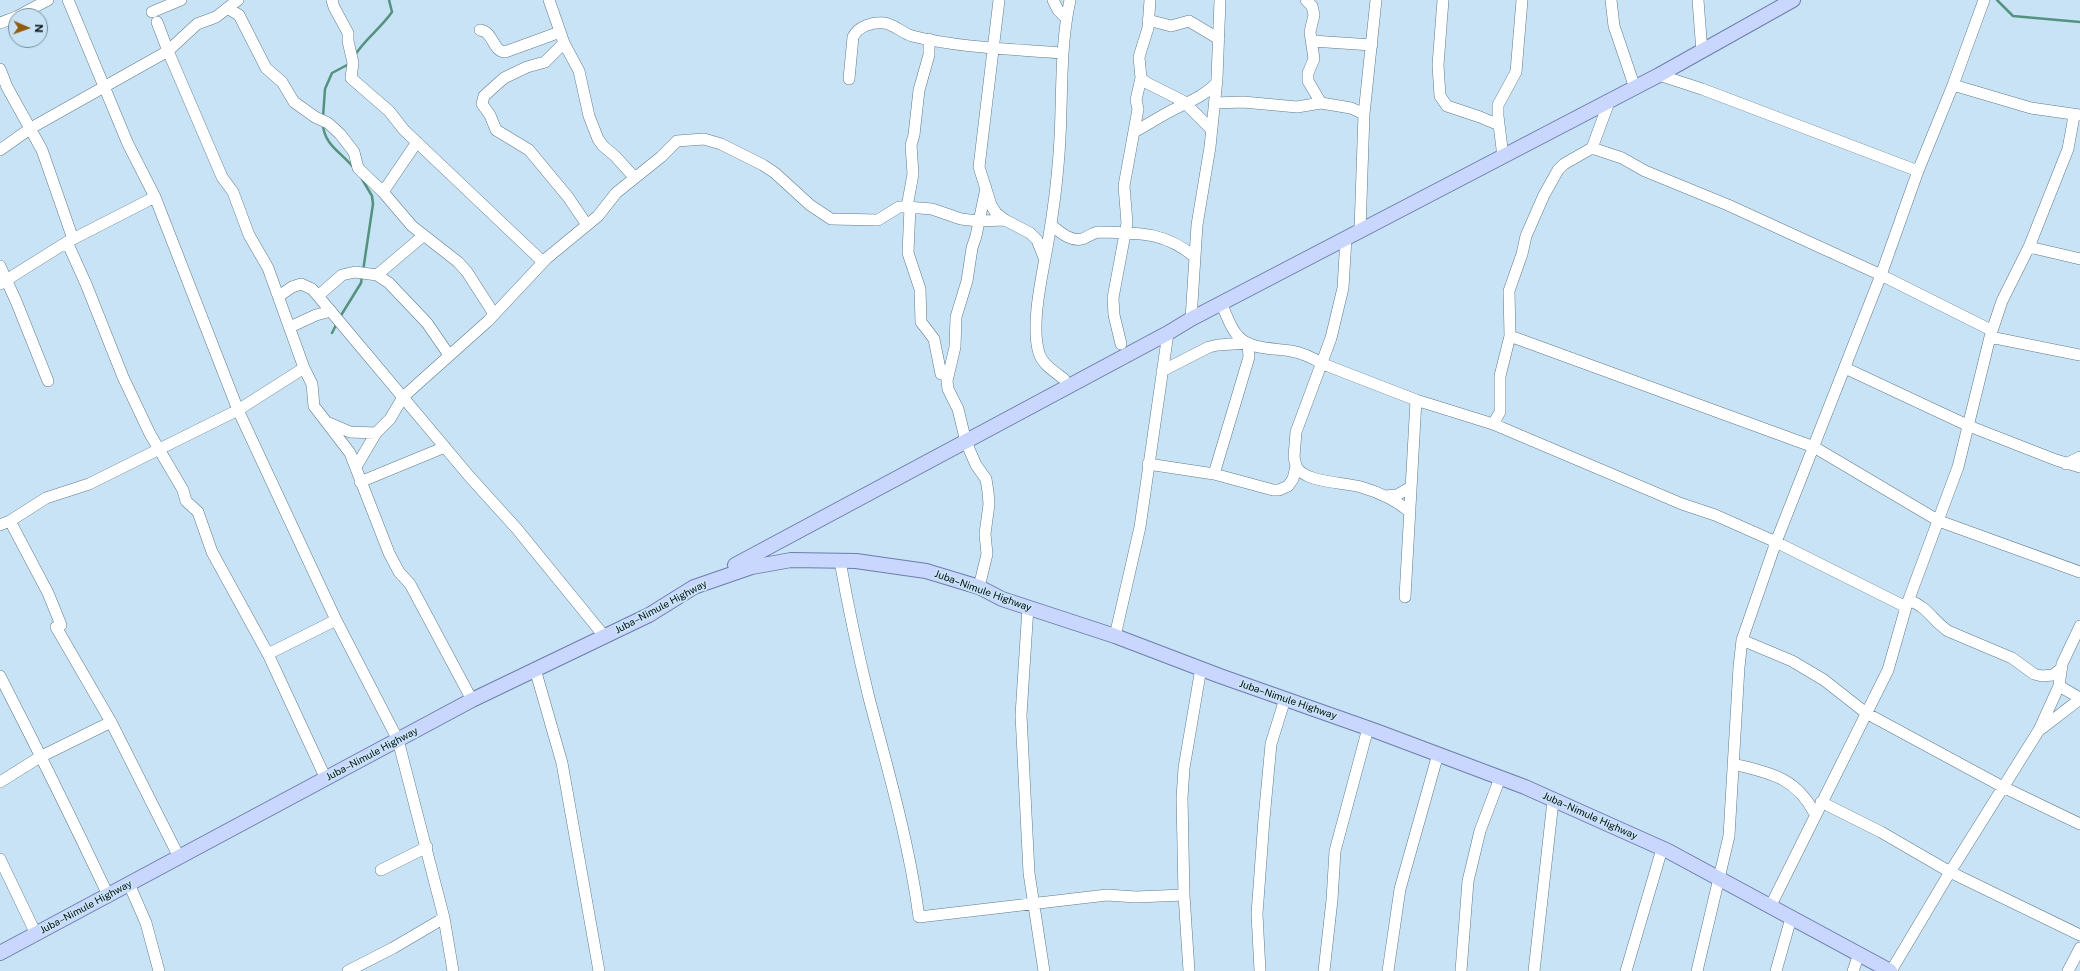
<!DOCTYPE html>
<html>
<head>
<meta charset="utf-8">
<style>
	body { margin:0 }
	#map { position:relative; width:2080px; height:971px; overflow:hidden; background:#c7e3f5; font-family:"Public Sans",sans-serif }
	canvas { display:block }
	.north { position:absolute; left:8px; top:8px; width:40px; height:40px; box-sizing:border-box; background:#c7e3f5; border:1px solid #798e9b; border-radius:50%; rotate:92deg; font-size:11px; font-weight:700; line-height:16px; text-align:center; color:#050e14 }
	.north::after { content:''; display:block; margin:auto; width:14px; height:18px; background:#915c0f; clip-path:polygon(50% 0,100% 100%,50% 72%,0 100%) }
</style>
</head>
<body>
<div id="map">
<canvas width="2080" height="971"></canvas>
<div class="north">N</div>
</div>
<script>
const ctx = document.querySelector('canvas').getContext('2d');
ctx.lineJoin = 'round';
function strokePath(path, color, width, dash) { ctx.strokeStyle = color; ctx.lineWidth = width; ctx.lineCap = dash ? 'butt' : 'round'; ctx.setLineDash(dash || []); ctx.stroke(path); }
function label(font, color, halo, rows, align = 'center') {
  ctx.font = font + ' "Public Sans",sans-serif'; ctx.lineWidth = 4; ctx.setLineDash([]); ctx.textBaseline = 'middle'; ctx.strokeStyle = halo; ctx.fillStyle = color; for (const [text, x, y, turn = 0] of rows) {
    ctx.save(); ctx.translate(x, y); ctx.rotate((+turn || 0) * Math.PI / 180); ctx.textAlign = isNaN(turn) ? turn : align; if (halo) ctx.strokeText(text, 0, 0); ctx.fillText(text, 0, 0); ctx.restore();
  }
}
const stream = new Path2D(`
	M 1997,0 L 2013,16 L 2080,22
	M 355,55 C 365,39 381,28 392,12 L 389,0
	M 323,117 L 325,89 L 332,73 L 349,64
	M 323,124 C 324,145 341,152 353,167
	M 362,179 L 372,196 L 373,204 L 363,271
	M 340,317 L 361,283 L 362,276
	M 332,333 L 337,323`);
const minor = new Path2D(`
	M 68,0 L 128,144 L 155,197 L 238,410 L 336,620 L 398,740 L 444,918 L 453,971
	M 332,0 L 334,7 L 348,33 L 348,41 L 353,63 L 351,78 L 389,111 L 404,130 L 543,262
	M 549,0 L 564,43 L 579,71 L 589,116 L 598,139 L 603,146 L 615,156 L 634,177
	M 999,0 L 979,167 L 991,205 L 996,213 L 1005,220 L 1030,233 L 1037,240 L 1045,260
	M 1053,0 L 1058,10 L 1066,18
	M 1306,0 L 1312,6 L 1314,15 L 1310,32 L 1314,59 L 1308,73 L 1308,81 L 1321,103
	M 1443,0 L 1438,65 L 1440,96 L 1447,106 L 1480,117 L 1499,125
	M 1611,0 L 1614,26 L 1635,88
	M 1698,0 L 1702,52
	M 227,8 L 239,15 L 266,68 L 282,82 L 294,102 L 315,117 L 328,123 L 340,134 L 354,152 L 358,168 L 383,192 L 412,226 L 458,262 L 467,272 L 494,314
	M 152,12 L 181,0
	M 18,16 L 48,0
	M 1148,20 L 1171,26 L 1189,21 L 1219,39
	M 157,22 L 168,51 L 222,177 L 233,192 L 249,235 L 268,268 L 304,368 L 312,384 L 314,406 L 350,453 L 389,553 L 399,572 L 410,584 L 472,700
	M 0,23 L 16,17
	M 480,30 C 494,32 492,51 505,52 L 560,32
	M 1312,41 L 1372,45
	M 564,43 L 545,62 L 527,67 L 504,78 L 484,96 L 482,104 L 490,115 L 496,130 L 529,150 L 568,197 L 587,225
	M 0,69 L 7,87 L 42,150 L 73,239
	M 1659,75 L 1702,89 L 1918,171
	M 1141,78 L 1147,83 L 1183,101 L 1212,130
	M 849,79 L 853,37 C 858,26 873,22 884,23 C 894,24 902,33 912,36 C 960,48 1013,49 1063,53
	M 1953,85 L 2031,108 L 2080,115
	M 1215,103 L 1243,102 L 1297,107 L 1321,103 L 1351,108 L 1364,114
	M 1134,132 C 1145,126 1156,119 1167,113 C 1185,103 1202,98 1217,83
	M 1592,148 L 1622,158 L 1645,171 L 1728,205 L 1881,275 L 1987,328
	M 0,150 L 31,128 L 168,51 L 197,24 L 216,17 L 238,0
	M 1503,157 L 1498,116 L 1498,105 L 1516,72 L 1522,0
	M 383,192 L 417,142
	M 907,207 L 913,174 L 911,145 L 914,135 L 919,90 L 929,55 L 929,39
	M 910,207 L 908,253 L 920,289 L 921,322 L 934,339 L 941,374
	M 1051,225 C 1059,231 1070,242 1082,239 C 1088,237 1092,233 1099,232 C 1138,233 1163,231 1195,257
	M 1360,230 L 1364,114 L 1376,0
	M 67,242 L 86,284 L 123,377 L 150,434 L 183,490 L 186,501 L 198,512 L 212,552 L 268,654 L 326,779
	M 2029,247 L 2080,259
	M 0,266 L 16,301 L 48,381
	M 377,275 L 423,236
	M 0,284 L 67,242 L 155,197
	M 279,296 L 292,287 L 301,284 L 312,289 L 318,296 L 469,476 L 517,529 L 605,637
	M 318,296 L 342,275 L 355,272 L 377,275 L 389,283 L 427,323 L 449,355
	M 1221,303 C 1226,313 1230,328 1238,336 C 1250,350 1274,348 1291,351 C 1303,353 1313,358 1323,364 L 1416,400 L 1493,424 L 1682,504 L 1715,515 L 1776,542 L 1906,607
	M 1191,319 L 1197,225 L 1210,147 L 1217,79 L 1220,0
	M 290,327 L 316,315 L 331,311
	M 1510,336 L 1814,447 L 1939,521 L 2080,572
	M 1990,337 L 2080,355
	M 1121,344 L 1114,315 L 1113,298 L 1127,223 L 1124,186 L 1138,109 L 1136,100 L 1141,78 L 1139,57 L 1148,28 L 1150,0
	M 1845,368 L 1969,426 L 2056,460 L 2080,467
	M 1162,371 L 1209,347 L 1218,345 L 1248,343 L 1249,357 L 1214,474
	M 1064,379 C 1055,372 1042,364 1039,353 C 1030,324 1043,272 1048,242 C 1053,213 1057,183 1059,154 C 1063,103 1059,51 1070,0
	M 329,423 L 350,432 L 376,433
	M 1493,424 L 1500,412 L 1500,376 L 1510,336 L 1509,291 L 1522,254 L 1526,236 L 1544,195 L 1558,170 L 1564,164 L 1592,148 L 1609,102
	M 1148,464 L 1214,474 L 1273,490 L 1279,490 L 1288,486 L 1293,479 L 1296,466 L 1294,457 L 1296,432 L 1331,338 L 1343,288 L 1346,238
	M 2066,464 L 2080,457
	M 1296,466 C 1304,483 1344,482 1361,487 C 1378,492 1396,500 1410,512
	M 356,467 L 376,433 L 390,419 L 403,397 L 488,321 L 547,258 L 598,216 L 616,193 L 661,157 L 677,141 L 704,139 L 721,144 L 763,165 L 775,173 L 810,205 L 831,219 L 878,220 L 899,207 L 907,207 L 932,209 L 961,219 L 978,221 L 1005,220
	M 360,482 L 445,447
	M 1385,496 L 1397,495 L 1411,487
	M 10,521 L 48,593 L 61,625
	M 0,525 L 10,521 L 46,498 L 89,484 L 238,410 L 304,368
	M 840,561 C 848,606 858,653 869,698 C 888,770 909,842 919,917 L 1107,895 L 1136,897 L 1184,895
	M 979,587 L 987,554 L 985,534 L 989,504 L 988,492 L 986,479 L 976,465 L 966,442 L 958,409 L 948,389 L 947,381 L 955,347 L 956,317 L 967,281 L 972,248 L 976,236 L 986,188
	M 1405,597 L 1416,400
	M 1909,600 C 1930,609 1931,619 1948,631 L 2012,658 L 2034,674 L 2042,676 L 2053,675 L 2062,668
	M 1028,607 L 1021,715 L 1029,873 L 1044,971
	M 56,627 L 111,722 L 179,857
	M 1115,636 L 1140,527 L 1168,333
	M 1742,640 L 1792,661 L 1824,680 L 1866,713 L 2003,787 L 2080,824
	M 268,654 L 336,620
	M 535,669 L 562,763 L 599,971
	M 0,676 C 37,748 73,821 108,895
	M 2059,686 L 2080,698
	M 2041,729 L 2080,699
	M 1733,764 C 1770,773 1796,777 1815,814
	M 0,782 L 40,757 L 111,722
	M 1821,802 L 1881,832 L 1950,872 L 2080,935
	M 0,859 L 36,934
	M 381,870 L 427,847
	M 129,884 L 146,923 L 159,971
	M 1770,907 L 1888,670 L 1906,607 L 1958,467 L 1990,337 L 2002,301 L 2029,247 L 2068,149 L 2074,116
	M 348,971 L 393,948 L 444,918
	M 1189,971 L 1184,895 L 1182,798 L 1184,768 L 1201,668
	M 1260,971 L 1257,914 L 1264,819 L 1271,744 L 1285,699
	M 1324,971 L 1332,900 L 1335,851 L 1368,728
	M 1388,971 L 1400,889 L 1438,754
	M 1461,971 L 1468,881 L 1480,831 L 1500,778
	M 1534,971 L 1553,801
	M 1626,971 L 1662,849
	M 1697,971 L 1729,836 L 1739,667 L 1742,640 L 1776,542 L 1881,275 L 1918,171 L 1953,85 L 1984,0
	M 1776,971 L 1791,918
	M 1853,971 L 1859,954
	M 1891,971 L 1950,872 L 2039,730 L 2059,686 L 2062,664 L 2080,626
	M 2068,971 L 2080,948`);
const major = new Path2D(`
	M 735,565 L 1168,333 L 1191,319 L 1659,75 L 1793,0
	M 0,953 L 472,700 L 649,615 L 694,587 L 752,567 L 791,560 L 856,561 L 926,571 L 979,587 L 1002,599 L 1115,636 L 1220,676 L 1376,731 L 1525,787 L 1668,851 L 1890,971`);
const streetNames = [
	["Juba–Nimule Highway",983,591,20],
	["Juba–Nimule Highway",661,607,-28],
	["Juba–Nimule Highway",1288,700,19],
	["Juba–Nimule Highway",372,754,-28],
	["Juba–Nimule Highway",1590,816,24],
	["Juba–Nimule Highway",86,907,-28]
];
strokePath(stream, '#54927f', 2.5);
strokePath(minor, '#617b8b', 12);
strokePath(major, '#6d7eab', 16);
strokePath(minor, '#fff', 11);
strokePath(major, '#c9d6fd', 14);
label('10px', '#050e14', '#c7e3f5', streetNames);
</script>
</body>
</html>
